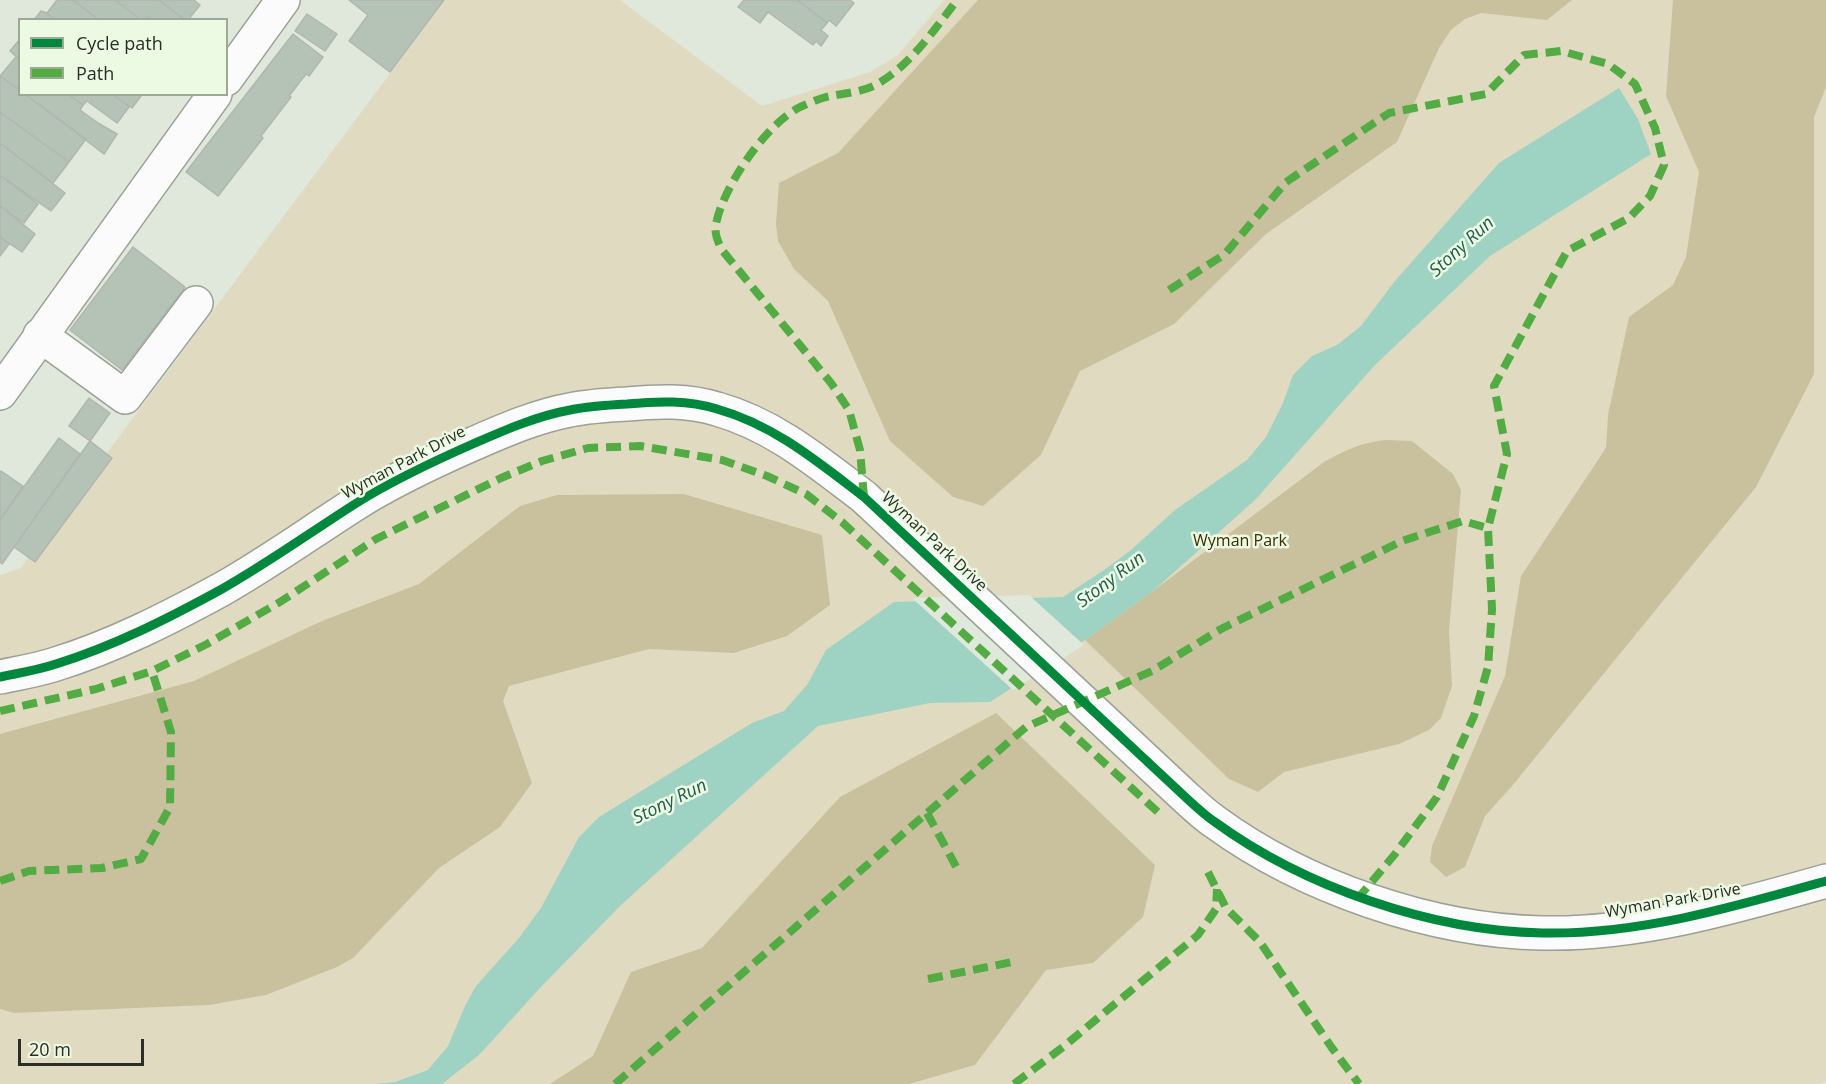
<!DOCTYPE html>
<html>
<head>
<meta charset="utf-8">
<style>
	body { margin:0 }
	#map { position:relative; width:1826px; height:1084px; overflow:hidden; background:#e0e7db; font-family:"Open Sans",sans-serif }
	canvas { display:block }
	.legend { position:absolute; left:18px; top:18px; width:210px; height:78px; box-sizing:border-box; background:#ecfae3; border:2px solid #9ea897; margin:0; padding:8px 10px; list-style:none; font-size:18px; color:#292e26 }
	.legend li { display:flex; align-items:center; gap:12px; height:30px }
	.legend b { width:30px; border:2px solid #9ea897 }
	.scale { position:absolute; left:18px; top:1039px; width:126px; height:27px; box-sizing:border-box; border:3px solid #292e26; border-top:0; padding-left:8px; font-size:18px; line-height:21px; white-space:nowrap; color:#292e26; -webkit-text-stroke:4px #ecfae3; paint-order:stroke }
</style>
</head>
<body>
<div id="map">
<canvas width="1826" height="1084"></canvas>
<ul class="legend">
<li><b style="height:8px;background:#00873e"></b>Cycle path</li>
<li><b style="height:8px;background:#53ab44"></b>Path</li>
</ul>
<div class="scale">20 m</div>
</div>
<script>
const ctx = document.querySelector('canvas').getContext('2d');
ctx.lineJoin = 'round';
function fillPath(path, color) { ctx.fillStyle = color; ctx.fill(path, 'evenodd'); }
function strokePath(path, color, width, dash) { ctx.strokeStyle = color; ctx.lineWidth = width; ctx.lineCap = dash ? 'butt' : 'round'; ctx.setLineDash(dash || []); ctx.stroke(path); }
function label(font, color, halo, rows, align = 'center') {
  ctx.font = font + ' "Open Sans",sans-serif'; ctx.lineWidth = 5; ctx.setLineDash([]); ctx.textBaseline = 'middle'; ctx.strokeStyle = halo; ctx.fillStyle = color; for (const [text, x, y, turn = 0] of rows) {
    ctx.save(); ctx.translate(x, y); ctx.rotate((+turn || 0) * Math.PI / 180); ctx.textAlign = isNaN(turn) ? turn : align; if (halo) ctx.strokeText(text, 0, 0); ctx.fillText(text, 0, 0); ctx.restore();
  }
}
const green = new Path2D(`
	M 445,0 L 620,0 L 762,106 L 870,72 L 898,55 L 944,0 L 1826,0 L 1826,1082 L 1819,1084 L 0,1084 L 0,575 L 21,568 Z`);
const forest = new Path2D(`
	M 978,0 L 1572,0 L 1547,20 L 1481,13 L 1465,19 L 1451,30 L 1439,48 L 1397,142 L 1266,234 L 1174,324 L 1080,371 L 1041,455 L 983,506 L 953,497 L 890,441 L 828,301 L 794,269 L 778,241 L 776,224 L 779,183 L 838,153 Z
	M 1673,0 L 1826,0 L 1826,87 L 1814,117 L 1814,374 L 1756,487 L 1512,786 L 1485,816 L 1465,867 L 1446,877 L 1430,862 L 1432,846 L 1505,676 L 1521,576 L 1606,448 L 1608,415 L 1629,317 L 1673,285 L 1686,257 L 1699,172 L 1666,96 Z
	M 1386,440 L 1412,441 L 1453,474 L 1461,490 L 1449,631 L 1452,686 L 1441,718 L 1429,730 L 1399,744 L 1284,772 L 1258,792 L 1229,779 L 1085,640 L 1153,591 L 1324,462 C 1346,450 1360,443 1386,440 Z
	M 684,494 L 822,535 L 830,605 L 787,636 L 734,653 L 649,649 L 509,686 L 503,701 L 532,783 L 500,827 L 439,868 L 353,958 L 337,967 L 266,995 L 209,1005 L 14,1013 L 0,1009 L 0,734 L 194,681 L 322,621 L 419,584 L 520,506 L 557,495 Z
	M 996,713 L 1155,865 L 1143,917 L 1093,963 L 1046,970 L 975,1065 L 909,1084 L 550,1084 L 593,1056 L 631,972 L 702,948 L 840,797 Z`);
const water = new Path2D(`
	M 1619,88 L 1638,119 L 1651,154 L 1490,256 L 1375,365 L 1255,500 L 1153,591 L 1085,640 L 990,702 L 930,703 L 818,726 L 620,906 L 539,989 L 480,1054 L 442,1084 L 375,1084 L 395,1082 L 428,1070 L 448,1046 L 465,1006 L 476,986 L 519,938 L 541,908 L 579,837 L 599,817 L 752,723 L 784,711 L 807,685 L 826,650 L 894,602 L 1063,597 L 1107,568 L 1131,550 L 1175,510 L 1247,460 L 1266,437 L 1283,403 L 1293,375 L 1312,356 L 1337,345 L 1361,326 L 1395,281 L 1499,163 Z`);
const pier = new Path2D(`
	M 1029,595 L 1084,645 L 1013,690 L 912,598 Z`);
const building = new Path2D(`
	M 57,0 L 73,0 L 99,20 L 55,20 L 47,13 Z
	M 73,0 L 115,0 L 141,20 L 99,20 Z
	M 115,0 L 159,0 L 185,20 L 151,20 L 147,17 L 145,20 L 141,20 Z
	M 159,0 L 194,0 L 200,5 L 188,20 L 185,20 Z
	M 349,0 L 444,0 L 390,72 L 349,41 L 368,15 Z
	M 744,0 L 797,0 L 827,23 L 821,30 L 828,36 L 821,46 L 816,41 L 813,45 L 768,12 L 760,23 L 738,7 Z
	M 797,0 L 850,0 L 854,3 L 836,26 L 829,20 L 827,23 Z
	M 41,11 L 47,13 L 55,20 L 34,20 Z
	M 307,14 L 337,34 L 325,51 L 295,31 Z
	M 293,34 L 323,57 L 309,76 L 306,74 L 289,96 L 291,97 L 261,136 L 263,138 L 218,196 L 186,172 Z
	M 20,39 L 20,60 L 10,51 Z
	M 16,57 L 20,60 L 20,90 L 0,76 Z
	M 0,76 L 20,90 L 20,94 L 25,94 L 86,139 L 69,162 L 0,112 Z
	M 25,94 L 68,94 L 83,105 L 80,110 L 98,123 L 117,134 L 104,154 Z
	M 68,94 L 112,94 L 129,107 L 117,123 L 87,101 L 83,105 Z
	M 112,94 L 139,94 L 141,96 L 132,108 Z
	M 0,112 L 69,162 L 53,183 L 0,143 Z
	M 0,143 L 65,193 L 51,211 L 0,175 Z
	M 0,175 L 38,204 L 24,223 L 0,206 Z
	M 0,206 L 35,234 L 22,252 L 0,237 Z
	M 0,237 L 9,244 L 0,256 Z
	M 133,247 L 185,287 L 122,370 L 70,330 Z
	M 89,398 L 110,413 L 90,441 L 69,426 Z
	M 59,438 L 80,454 L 2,564 L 0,562 L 0,520 Z
	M 90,441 L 112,458 L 35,562 L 14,547 Z
	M 1,471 L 23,486 L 0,520 L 0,473 Z`);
const minor = new Path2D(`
	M 226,79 L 283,0
	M 40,335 L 125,397 L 196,303
	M 0,393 L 215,94
	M 0,677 C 19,673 38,670 56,664 C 114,646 169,618 222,589 C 268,563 311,532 355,504 C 393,480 434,461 475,443 C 505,430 537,416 570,410 C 589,406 608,405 627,404 C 658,401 688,400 717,409 C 774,425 818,462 864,497 L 1181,793 C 1192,803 1203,814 1215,822 C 1304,887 1432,931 1542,933 C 1638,935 1734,907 1826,881`);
const quiet = new Path2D(`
	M 1169,290 L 1225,254 L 1286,182 L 1389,113 L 1486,94 L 1524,55 L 1561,51 L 1608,64 L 1635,84 L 1655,128 L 1664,165 L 1650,196 L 1629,218 L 1567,251 L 1494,386 L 1507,454 L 1488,528 L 1492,609 L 1488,667 L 1474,716 L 1437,797 L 1395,854 L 1359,897
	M 864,497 L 860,450 L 849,410 L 831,383 L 722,250 C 718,242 714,233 716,224 C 723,187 766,124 800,107 C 809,103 820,98 830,96 C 846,93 864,92 879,83 C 911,64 935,29 957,0
	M 0,711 L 96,689 L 152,671 L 207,644 L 280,602 L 376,539 L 501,478 L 542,461 L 588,448 L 640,446 L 722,460 L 767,476 L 806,494 L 842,522 L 1161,815
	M 927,813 L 959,872
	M 1208,872 L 1226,908 L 1260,942 L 1332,1048 L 1359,1084
	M 0,881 L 29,871 L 102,868 L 141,859 L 170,807 L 171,732 L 152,671
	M 928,979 L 1012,962
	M 615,1084 L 1026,727 L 1152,671 L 1221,629 L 1402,541 L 1463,521 L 1488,528
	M 1014,1084 L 1063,1047 L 1198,935 L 1216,909 L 1217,889`);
const cycleway = new Path2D(`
	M 0,677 C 19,673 38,670 56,664 C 114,646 169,618 222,589 C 268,563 311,532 355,504 C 393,480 434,461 475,443 C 505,430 537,416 570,410 C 589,406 608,405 627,404 C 658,401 688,400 717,409 C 774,425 818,462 864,497 L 1181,793 C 1192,803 1203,814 1215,822 C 1304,887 1432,931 1542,933 C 1638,935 1734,907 1826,881`);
const streetNames = [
	["Wyman Park Drive",404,463,-28],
	["Wyman Park Drive",934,542,43],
	["Wyman Park Drive",1673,901,-10]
];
const parkNames = [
	["Wyman Park",1240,541]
];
const waterNames = [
	["Stony Run",1462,247,-42],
	["Stony Run",1111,580,-37],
	["Stony Run",670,802,-26]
];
fillPath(green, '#e0dbc0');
fillPath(forest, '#c9c09e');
fillPath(water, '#9ed2c2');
fillPath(pier, '#e0e7db');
fillPath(building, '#b5c3b7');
strokePath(building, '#b0b7ae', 1.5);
strokePath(minor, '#9aa096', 36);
strokePath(minor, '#fafbfa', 33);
strokePath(quiet, '#53ab44', 8, [15, 8]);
strokePath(cycleway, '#00873e', 9);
label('16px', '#292e26', '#ecfae3', streetNames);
label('16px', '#3d2e00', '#ecfae3', parkNames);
label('italic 18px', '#235c50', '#ecfae3', waterNames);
</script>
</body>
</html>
